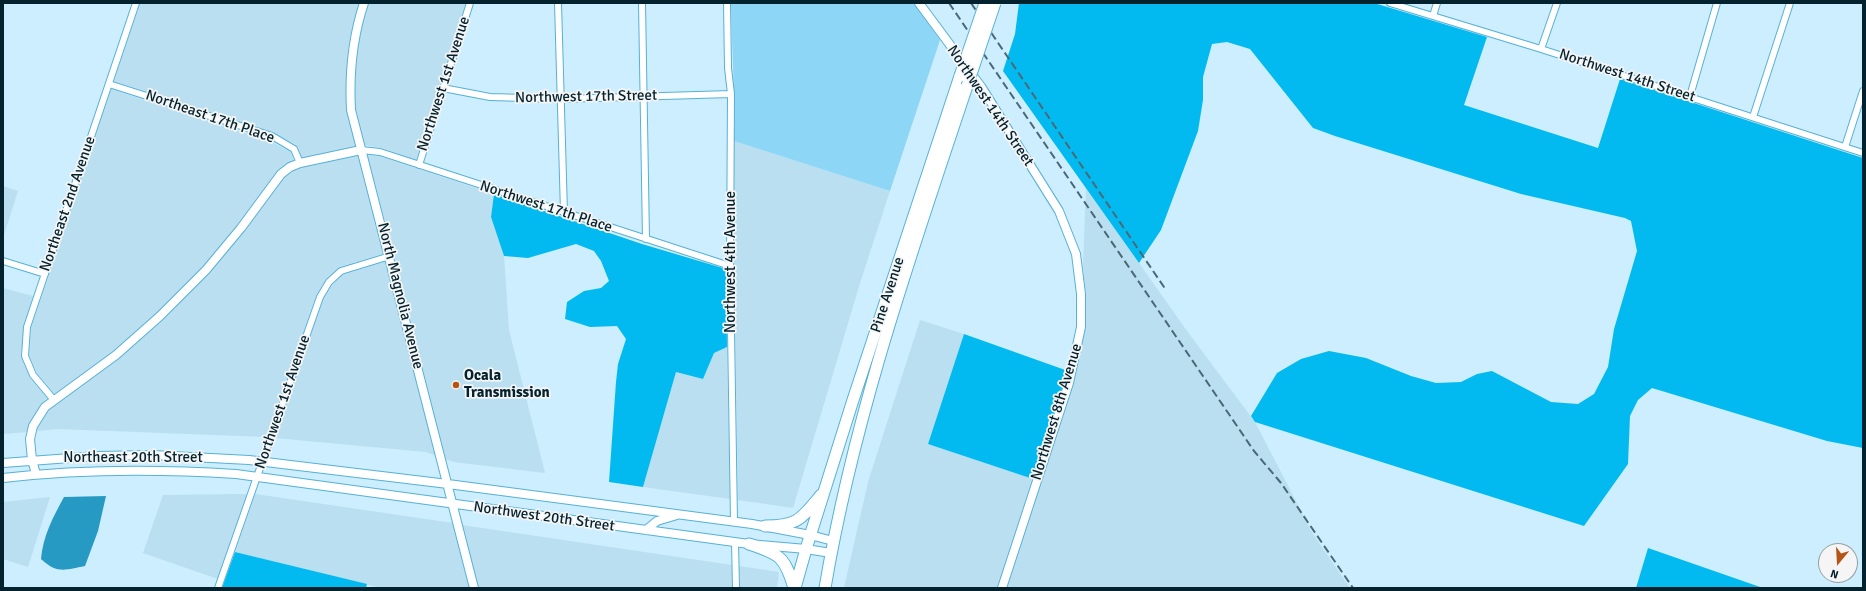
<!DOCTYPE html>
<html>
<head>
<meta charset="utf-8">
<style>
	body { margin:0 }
	#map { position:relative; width:1866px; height:591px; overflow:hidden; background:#cceefe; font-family:Signika,sans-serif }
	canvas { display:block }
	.frame { position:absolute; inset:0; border:4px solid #04222d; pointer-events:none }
	.north { position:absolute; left:1818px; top:543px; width:40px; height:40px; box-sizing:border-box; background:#f5f5f5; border:1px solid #95a1a5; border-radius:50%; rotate:198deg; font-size:11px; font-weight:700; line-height:16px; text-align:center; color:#04222d }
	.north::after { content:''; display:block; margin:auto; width:14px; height:18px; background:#b55414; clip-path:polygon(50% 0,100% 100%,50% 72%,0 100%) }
</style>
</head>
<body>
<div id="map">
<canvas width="1866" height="591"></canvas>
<div class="frame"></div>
<div class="north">N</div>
</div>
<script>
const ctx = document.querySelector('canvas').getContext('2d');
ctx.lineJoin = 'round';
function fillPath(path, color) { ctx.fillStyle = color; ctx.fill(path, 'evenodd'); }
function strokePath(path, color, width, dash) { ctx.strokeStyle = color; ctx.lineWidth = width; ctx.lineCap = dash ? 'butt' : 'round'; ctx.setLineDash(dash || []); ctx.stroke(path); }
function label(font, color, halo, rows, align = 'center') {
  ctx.font = font + ' Signika,sans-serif'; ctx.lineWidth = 3.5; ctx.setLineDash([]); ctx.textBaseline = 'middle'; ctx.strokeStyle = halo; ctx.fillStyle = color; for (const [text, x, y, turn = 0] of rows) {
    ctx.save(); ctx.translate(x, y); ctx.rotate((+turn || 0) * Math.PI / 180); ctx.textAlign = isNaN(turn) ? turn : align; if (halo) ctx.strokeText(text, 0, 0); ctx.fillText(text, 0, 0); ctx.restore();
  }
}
const built = new Path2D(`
	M 140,3 L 359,3 L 348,48 L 346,81 L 347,111 L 356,147 L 302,159 L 296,145 L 274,133 L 114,81 Z
	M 367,3 L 466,3 L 416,160 L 382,148 L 364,145 L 355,109 L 353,81 L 356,48 Z
	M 111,89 L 270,141 L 291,152 L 294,161 L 278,171 L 238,225 L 203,268 L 158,313 L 114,351 L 55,395 L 37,373 L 29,355 L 31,328 Z
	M 734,141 L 890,191 L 860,283 L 793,508 L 738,500 L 734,266 Z
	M 358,155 L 385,253 L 340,267 L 326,280 L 316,296 L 267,437 L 57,429 L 36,431 L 48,410 L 118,358 L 163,320 L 208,273 L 283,177 L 291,171 L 301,167 Z
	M 367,155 L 379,156 L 494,194 L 491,217 L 504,256 L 509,330 L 545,473 L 454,462 L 445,459 L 393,251 Z
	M 3,186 L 18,191 L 3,238 Z
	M 1086,188 L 1187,331 L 1255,422 L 1313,534 L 1350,588 L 1006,588 L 1073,384 L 1081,352 L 1085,327 L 1085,294 L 1083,265 Z
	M 387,261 L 436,456 L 426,452 L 275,438 L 323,299 L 332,285 L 342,275 Z
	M 3,288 L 33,296 L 24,326 L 21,356 L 30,378 L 49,400 L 28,432 L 3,434 Z
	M 920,320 L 964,334 L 928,444 L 1033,479 L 998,588 L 844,588 L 868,482 Z
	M 727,347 L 730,499 L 643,487 L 676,372 L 703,379 L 714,353 Z
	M 247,494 L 218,579 L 143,553 L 163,495 Z
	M 255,494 L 453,523 L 470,588 L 381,588 L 235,552 Z
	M 50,497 L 28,567 L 3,559 L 3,502 Z
	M 462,525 L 732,565 L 732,588 L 478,588 Z
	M 739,566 L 779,572 L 777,588 L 740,588 Z`);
const green = new Path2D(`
	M 731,3 L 914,3 L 940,40 L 890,191 L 734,141 C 735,95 732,50 731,3 Z`);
const forest = new Path2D(`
	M 1019,3 L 1374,3 L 1487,37 L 1464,105 L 1598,148 L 1620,79 L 1863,158 L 1863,448 L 1827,441 L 1652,388 L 1638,400 L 1630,416 L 1628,464 L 1584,526 L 1255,422 L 1251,416 L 1277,373 L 1301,359 L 1329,351 L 1366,358 L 1411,376 L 1436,383 L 1461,382 L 1477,374 L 1492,371 L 1551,402 L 1578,404 L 1594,394 L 1608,367 L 1614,329 L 1637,251 L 1631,221 L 1625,218 L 1521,194 L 1335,136 L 1313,128 L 1250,49 L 1227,42 L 1212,44 L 1203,77 L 1203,100 L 1198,131 L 1161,230 L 1139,263 L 1003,71 L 1015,34 Z
	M 494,194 L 642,244 L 726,269 L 727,347 L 714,353 L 703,379 L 676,372 L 643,487 L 609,482 L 616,382 L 618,364 L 626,339 L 617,326 L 590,327 L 565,319 L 567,302 L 584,291 L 601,288 L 609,281 L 601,261 L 594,251 L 576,244 L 528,258 L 504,256 L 491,217 Z
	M 964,334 L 1068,371 L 1033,479 L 928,444 Z
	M 1648,548 L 1763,588 L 1636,588 Z
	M 235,552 L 367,584 L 366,588 L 222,588 Z`);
const water = new Path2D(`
	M 106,496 L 98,531 L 85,566 C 65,570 57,574 41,559 C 43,536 53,517 64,497 Z`);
const street = new Path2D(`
	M 558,3 L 564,213
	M 642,3 L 646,239
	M 727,3 L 728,68 L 731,94 L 730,266 L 734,522
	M 1390,3 L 1541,49 L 1863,153
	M 1433,16 L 1437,3
	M 1541,49 L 1557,3
	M 109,84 L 272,136 L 294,149 L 300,163
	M 443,88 L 490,97 L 561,99 L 731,94
	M 1690,96 L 1717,3
	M 1753,117 L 1790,3
	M 1845,147 L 1863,91
	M 361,150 L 380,152 L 730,266
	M 419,165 L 470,3
	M 3,261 L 45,274
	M 54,400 L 33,375 L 25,356 L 27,327 L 136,3
	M 735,542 L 736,588
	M 218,588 L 320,297 L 329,282 L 341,271 L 390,256`);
const secondary = new Path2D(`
	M 364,3 C 352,39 349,73 351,110 L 474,588
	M 919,3 L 982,88 L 1059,211 L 1076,254 L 1081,294 L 1081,327 L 1069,383 L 1002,588
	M 3,463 L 97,456 L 153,455 L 249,460 L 448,484 L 752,524 L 810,535 L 833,541
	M 36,474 L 32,460 L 30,439 L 33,426 L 45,407 L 116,355 L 160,316 L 206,270 L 241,228 L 281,174 L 290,167 L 300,163 L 361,150
	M 3,478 C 80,469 158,469 236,474 L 749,544 L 806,549 L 831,553
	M 646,530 L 657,521 L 677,515`);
const highway = new Path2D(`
	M 765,526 C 798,526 801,519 821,495
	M 749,544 C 780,554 785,557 794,588
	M 795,588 L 806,549 L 853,400 L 960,76
	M 825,588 C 854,416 912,251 967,86`);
const rail = new Path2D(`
	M 949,3 L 1254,451 L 1281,483 L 1353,588
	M 971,3 L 1166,290`);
const highwayBridge = new Path2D(`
	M 960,76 L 985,3
	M 967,86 L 995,3`);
const markers = [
	[456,385,4,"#b55414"]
];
const streetNames = [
	["Northwest 14th Street",1627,76,18],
	["Northwest 1st Avenue",444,84,-72],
	["Northwest 17th Street",586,97,-1],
	["Northwest 14th Street",990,106,56],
	["Northeast 17th Place",210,117,19],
	["Northeast 2nd Avenue",68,204,-71],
	["Northwest 17th Place",546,207,18],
	["Northwest 4th Avenue",731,262,-90],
	["Pine Avenue",888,295,-72],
	["North Magnolia Avenue",400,296,76],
	["Northwest 1st Avenue",283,402,-71],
	["Northwest 8th Avenue",1057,412,-73],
	["Northeast 20th Street",133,458],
	["Northwest 20th Street",544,517,8]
];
const poiNames = [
	["Ocala",464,376],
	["Transmission",464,393]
];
fillPath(built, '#badff0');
fillPath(green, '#8ed6f5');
fillPath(forest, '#02baef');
fillPath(water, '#279ac3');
strokePath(street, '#55b1d6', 8);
strokePath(secondary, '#55b1d6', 10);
strokePath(highway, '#55b1d6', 13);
strokePath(street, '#fff', 6);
strokePath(secondary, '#fff', 8);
strokePath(highway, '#fff', 11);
strokePath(rail, '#4a6976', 2, [8, 4]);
strokePath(highwayBridge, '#55b1d6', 13, []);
strokePath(highwayBridge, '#fff', 11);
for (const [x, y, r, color] of markers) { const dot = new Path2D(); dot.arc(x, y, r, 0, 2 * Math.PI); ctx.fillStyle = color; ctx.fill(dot); strokePath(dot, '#f5f5f5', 1.5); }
label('15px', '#04222d', '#f5f5f5', streetNames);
label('bold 15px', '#04222d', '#f5f5f5', poiNames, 'left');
</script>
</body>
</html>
